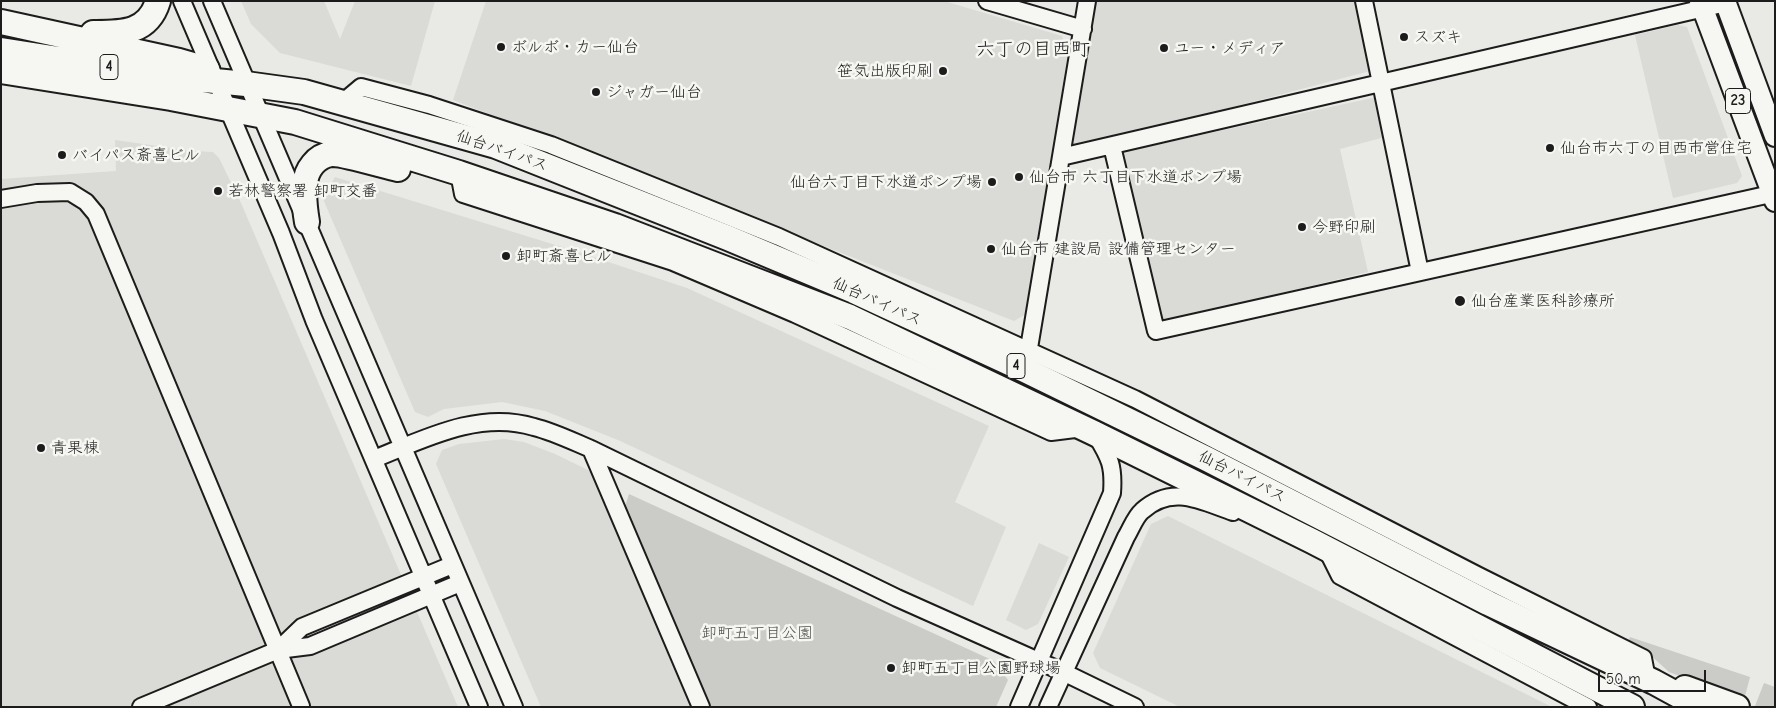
<!DOCTYPE html>
<html>
<head>
<meta charset="utf-8">
<style>
	body { margin:0 }
	#map { position:relative; width:1776px; height:708px; overflow:hidden; background:#e9e9e5; font-family:"Comic Neue",sans-serif }
	canvas { display:block }
	.frame { position:absolute; inset:0; border:2px solid #1c1c1c; pointer-events:none }
	.scale { position:absolute; left:1598px; top:670px; width:108px; height:22px; box-sizing:border-box; border:2px solid #1c1c1c; border-top:0; padding-left:6px; font-size:15px; line-height:18px; white-space:nowrap; color:#1c1c1c; -webkit-text-stroke:4px #f6f6f2; paint-order:stroke }
</style>
</head>
<body>
<div id="map">
<canvas width="1776" height="708"></canvas>
<div class="frame"></div>
<div class="scale">50 m</div>
</div>
<script>
const ctx = document.querySelector('canvas').getContext('2d');
ctx.lineJoin = 'round';
function fillPath(path, color) { ctx.fillStyle = color; ctx.fill(path, 'evenodd'); }
function strokePath(path, color, width, dash) { ctx.strokeStyle = color; ctx.lineWidth = width; ctx.lineCap = dash ? 'butt' : 'round'; ctx.setLineDash(dash || []); ctx.stroke(path); }
function label(font, color, halo, rows, align = 'center') {
  ctx.font = font + ' "Comic Neue","Klee One",sans-serif'; ctx.lineWidth = 5; ctx.setLineDash([]); ctx.textBaseline = 'middle'; ctx.strokeStyle = halo; ctx.fillStyle = color; for (const [text, x, y, turn = 0] of rows) {
    ctx.save(); ctx.translate(x, y); ctx.rotate((+turn || 0) * Math.PI / 180); ctx.textAlign = isNaN(turn) ? turn : align; if (halo) ctx.strokeText(text, 0, 0); ctx.fillText(text, 0, 0); ctx.restore();
  }
}
const built = new Path2D(`
	M 241,1 L 324,1 L 340,39 L 355,1 L 435,1 L 411,86 L 280,53 L 251,24 Z
	M 486,1 L 944,1 L 1062,36 L 1071,61 L 1026,314 L 1014,321 L 453,100 Z
	M 1091,1 L 1355,1 L 1370,71 L 1073,149 Z
	M 1678,25 L 1687,27 L 1742,176 L 1737,183 L 1673,198 L 1635,35 Z
	M 1377,97 L 1385,137 L 1340,149 L 1368,272 L 1167,321 L 1158,318 L 1122,152 Z
	M 115,140 L 193,151 L 213,152 L 219,158 L 241,203 L 458,707 L 1,707 L 1,179 L 116,171 Z
	M 335,177 L 575,251 L 687,288 L 989,426 L 955,502 L 1006,527 L 973,606 L 618,440 L 545,411 L 502,402 L 444,409 L 428,417 L 415,412 L 323,199 Z
	M 504,439 L 524,442 L 555,454 L 588,470 L 597,481 L 694,707 L 541,707 L 436,464 L 442,450 L 459,444 Z
	M 1168,516 L 1552,707 L 1180,707 L 1100,668 L 1093,653 L 1151,524 Z
	M 1039,543 L 1069,557 L 1038,624 L 1026,630 L 1006,620 Z`);
const green = new Path2D(`
	M 629,494 L 994,661 L 1008,680 L 996,707 L 710,707 L 624,510 Z
	M 1630,637 L 1750,677 L 1744,700 L 1669,672 L 1647,652 L 1627,643 Z
	M 1764,683 L 1775,687 L 1775,707 L 1755,706 Z`);
const minor = new Path2D(`
	M 182,1 L 281,233 L 314,320 L 479,707
	M 212,1 L 514,707
	M 987,1 L 1083,29
	M 1364,1 L 1420,272
	M 342,103 L 361,87 L 429,105 L 551,145 L 779,237 L 1135,399 L 1479,576 L 1643,658 L 1647,679
	M 1112,146 L 1156,331 L 1775,193
	M 1061,157 L 1726,3
	M 459,173 L 463,194 L 673,262 L 795,314 L 1051,432 L 1083,428
	M 1,199 L 37,193 L 70,192 L 86,202 L 96,214 L 301,706
	M 1027,360 L 1087,1
	M 591,449 L 701,707
	M 374,459 C 424,439 479,410 534,427 C 554,432 572,441 591,449 L 897,598 L 1063,672 L 1135,707
	M 1326,548 L 1340,576 L 1588,707
	M 278,650 L 302,627 L 452,565
	M 141,707 L 278,650 L 310,646 L 460,583
	M 1019,707 L 1112,493 C 1114,466 1110,458 1096,435
	M 1048,707 L 1126,537 C 1131,529 1135,517 1142,511 C 1172,484 1201,501 1233,512`);
const major = new Path2D(`
	M 1700,1 L 1775,201
	M 1725,1 L 1775,136`);
const highway = new Path2D(`
	M 1,22 L 179,61 L 207,69
	M 93,33 C 121,33 148,34 158,1
	M 1,50 L 174,77 L 246,84 L 304,92 L 496,146 L 728,238 L 854,291 L 1025,370 L 1207,459 L 1488,603 L 1654,682 L 1700,707
	M 1,71 L 171,98 L 295,122 L 459,173 L 615,226 L 850,317 L 1094,433 L 1312,541 L 1632,707
	M 307,222 C 305,210 303,197 305,184 C 306,170 316,156 331,154 C 342,153 384,166 398,169
	M 1685,688 L 1737,707`);
const markers = [
	[1404,37,5,"#1c1c1c"],
	[501,47,5,"#1c1c1c"],
	[1164,48,5,"#1c1c1c"],
	[943,71,5,"#1c1c1c"],
	[596,92,5,"#1c1c1c"],
	[1550,148,5,"#1c1c1c"],
	[62,155,5,"#1c1c1c"],
	[1019,177,5,"#1c1c1c"],
	[992,182,5,"#1c1c1c"],
	[218,191,5,"#1c1c1c"],
	[1302,227,5,"#1c1c1c"],
	[991,249,5,"#1c1c1c"],
	[506,256,5,"#1c1c1c"],
	[1460,301,6,"#1c1c1c"],
	[41,448,5,"#1c1c1c"],
	[891,668,5,"#1c1c1c"]
];
const shields = [
	[109,67,18],
	[1738,101,25],
	[1016,366,18]
];
const shieldNames = [
	["4",109,67],
	["23",1738,101],
	["4",1016,366]
];
const poiNames = [
	["スズキ",1414,37],
	["ボルボ・カー仙台",511,47],
	["ユー・メディア",1174,48],
	["笹気出版印刷",933,71,"right"],
	["ジャガー仙台",606,92],
	["仙台市六丁の目西市営住宅",1560,148],
	["バイパス斎喜ビル",72,155],
	["仙台市 六丁目下水道ポンプ場",1029,177],
	["仙台六丁目下水道ポンプ場",982,182,"right"],
	["若林警察署 卸町交番",228,191],
	["今野印刷",1312,227],
	["仙台市 建設局 設備管理センター",1001,249],
	["卸町斎喜ビル",516,256],
	["仙台産業医科診療所",1471,301],
	["青果棟",51,448],
	["卸町五丁目公園野球場",901,668]
];
const streetNames = [
	["仙台バイパス",502,151,19],
	["仙台バイパス",877,302,24],
	["仙台バイパス",1242,477,27]
];
const parkNames = [
	["卸町五丁目公園",757,633]
];
const quarterNames = [
	["六丁の目西町",1033,50]
];
fillPath(built, '#dadad6');
fillPath(green, '#cbcbc7');
strokePath(minor, '#1c1c1c', 20);
strokePath(major, '#1c1c1c', 24);
strokePath(highway, '#1c1c1c', 28);
strokePath(minor, '#f6f6f2', 16);
strokePath(major, '#f6f6f2', 20);
strokePath(highway, '#f6f6f2', 24);
for (const [x, y, r, color] of markers) { const dot = new Path2D(); dot.arc(x, y, r, 0, 2 * Math.PI); ctx.fillStyle = color; ctx.fill(dot); strokePath(dot, '#f6f6f2', 2); }
for (const [x, y, w] of shields) { const box = new Path2D(); box.roundRect(x - w / 2, y - 12.5, w, 25, 4); ctx.fillStyle = '#f6f6f2'; ctx.fill(box); strokePath(box, '#1c1c1c', 1); }
label('bold 15px', '#1c1c1c', null, shieldNames);
label('16px', '#1c1c1c', '#f6f6f2', poiNames, 'left');
label('16px', '#1c1c1c', '#f6f6f2', streetNames);
label('16px', '#51514f', '#f6f6f2', parkNames);
label('19px', '#1c1c1c', '#f6f6f2', quarterNames);
</script>
</body>
</html>
